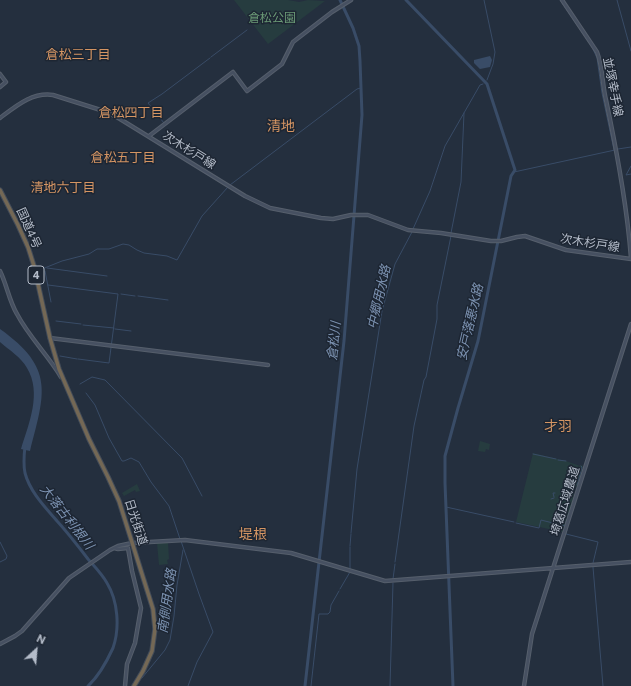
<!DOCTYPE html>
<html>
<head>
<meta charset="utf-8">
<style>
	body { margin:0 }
	#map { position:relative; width:631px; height:686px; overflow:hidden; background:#242f3e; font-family:Commissioner,sans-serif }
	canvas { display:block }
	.north { position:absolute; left:16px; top:630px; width:40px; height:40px; -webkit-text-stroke:3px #1d2633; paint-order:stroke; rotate:26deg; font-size:11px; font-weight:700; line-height:16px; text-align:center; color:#b4bcc9 }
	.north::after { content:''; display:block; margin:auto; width:14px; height:18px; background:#b4bcc9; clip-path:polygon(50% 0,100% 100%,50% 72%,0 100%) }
</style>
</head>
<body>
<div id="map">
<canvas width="631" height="686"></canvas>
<div class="north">N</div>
</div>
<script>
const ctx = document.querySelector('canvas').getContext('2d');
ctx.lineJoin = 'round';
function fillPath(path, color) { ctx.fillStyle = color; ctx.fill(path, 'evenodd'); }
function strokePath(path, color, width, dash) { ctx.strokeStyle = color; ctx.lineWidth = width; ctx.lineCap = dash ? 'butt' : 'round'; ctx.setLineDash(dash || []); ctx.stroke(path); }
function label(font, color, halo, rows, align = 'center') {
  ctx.font = font + ' Commissioner,"Noto Sans JP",sans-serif'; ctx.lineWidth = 3; ctx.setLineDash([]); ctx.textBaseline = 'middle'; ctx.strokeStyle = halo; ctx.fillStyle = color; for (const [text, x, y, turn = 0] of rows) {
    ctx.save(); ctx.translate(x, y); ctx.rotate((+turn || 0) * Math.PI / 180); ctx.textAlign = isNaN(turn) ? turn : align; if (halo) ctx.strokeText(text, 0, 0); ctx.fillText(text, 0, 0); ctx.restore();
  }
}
const green = new Path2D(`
	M 234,0 L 288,0 L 299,2 L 308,0 L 325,1 L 268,44 Z
	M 480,441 L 490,444 L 489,450 L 486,449 L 485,452 L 478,451 Z
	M 533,453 L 566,461 L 580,466 L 582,465 L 583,467 L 578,486 L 575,487 L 571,509 L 563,532 L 516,522 Z
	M 137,484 L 140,491 L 136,492 L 135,490 L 124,496 L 122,493 Z
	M 168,542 L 169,559 L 167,560 L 168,564 L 159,565 L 157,543 Z`);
const water = new Path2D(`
	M 490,56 L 492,60 L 490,67 L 480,69 L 474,63 L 474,60 Z
	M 0,329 C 55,368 45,393 30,451 L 21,449 C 29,423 42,393 27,368 C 21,357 9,350 0,342 Z`);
const stream = new Path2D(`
	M 484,0 L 495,52 L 493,64 L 487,80
	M 560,0 L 592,47 L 597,58 L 602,93 L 614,150
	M 617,0 L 631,51
	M 211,57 L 247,30
	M 164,123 L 148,103 L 162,94 L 210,58
	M 618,149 L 631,147
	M 631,166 L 626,175 L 631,174
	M 514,172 L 615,150
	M 230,185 L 357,89 L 361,88
	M 413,229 L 430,191 L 445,146 L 480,85 L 483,84
	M 451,233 L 461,182 L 464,113
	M 47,268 L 107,276
	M 37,271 L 62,261 L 89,254 L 97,249 L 109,249 L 123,244 L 129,245 L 137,250 L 144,253 L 167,256 L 177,260 L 202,216 L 228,187
	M 45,271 L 51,302
	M 48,285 L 118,294 L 109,363 L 78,359
	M 121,294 L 135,296
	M 138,296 L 168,300
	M 56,321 L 81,324
	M 83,325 L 114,328
	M 115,329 L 131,331
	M 60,356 L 77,359
	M 80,384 L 92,377 L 105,380 L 182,458 L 202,496
	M 86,393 L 95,405 L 109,438 L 122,461 L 124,461 L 131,458 L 139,462 L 151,482 L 169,506 L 180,539
	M 533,454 L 556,459
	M 558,460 L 566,461
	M 577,485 L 582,467 L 581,466
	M 554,497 L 553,493 L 555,493
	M 551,499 L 554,498
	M 446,507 L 514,522
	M 516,523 L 539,528 L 541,520 L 565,526
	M 565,525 L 569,513
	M 567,530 L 566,534 L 598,542 L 593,563
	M 351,533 L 357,469 L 382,311 L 395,264 L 412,232
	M 181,541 L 199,594 L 213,632 L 197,662 L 188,686
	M 0,542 L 7,556 L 6,559 L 0,562
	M 350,546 L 351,534
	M 395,562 L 414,426 L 424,380 L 426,377 L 437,319 L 437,305 L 451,236
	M 593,567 L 603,686
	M 350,570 L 350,547
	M 393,579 L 395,564
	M 340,589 L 350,572
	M 142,678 L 165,650 L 170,640 L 174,616 L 177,585 L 183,550
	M 311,686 L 319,614 L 328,614 L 330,612 L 331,605 L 339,591
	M 390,686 L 393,583`);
const river = new Path2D(`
	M 406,0 L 487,84 L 515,170 L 511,176 L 478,341 L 458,408 L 445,456 L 445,483 L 453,686
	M 25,446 C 24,455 23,464 25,473 C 30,492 45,507 57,521 C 68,533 78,546 88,559 C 95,567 102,574 107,583 C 118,601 120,628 113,648 C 107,661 99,676 88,686
	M 305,686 L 344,341 L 362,115 L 360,61 L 359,46 L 353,28 L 340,0`);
const secondary = new Path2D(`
	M 562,0 L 597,52 C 603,67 602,84 606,100 C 617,152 627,205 631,258
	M 0,74 L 6,82 L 0,87
	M 0,118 C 16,106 32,92 53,95 L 107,112 L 120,119 L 245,196 L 270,208 L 321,218 L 333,219 L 351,215 L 368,215 L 408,230 L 441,233 L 491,241 L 501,241 L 517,237 L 525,236 L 566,250 L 631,259
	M 149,136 L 233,72 L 247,91 L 282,64 L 293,42 L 332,12 L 351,0
	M 0,271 C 7,285 9,301 17,314 C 29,337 48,355 61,377
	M 50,338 L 268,365
	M 114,548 L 118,549 L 128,548 L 132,571 L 141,608 L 135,643 L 127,664 L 125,686
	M 0,644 L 15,636 L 22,631 L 69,578 L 110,550 L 118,546 L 132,543 L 185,540 L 291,553 L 385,581 L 631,562
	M 524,686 L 532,634 L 631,324`);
const highway = new Path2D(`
	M 0,190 L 18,225 L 28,247 L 34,266 L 50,338 L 59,369 L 89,439 L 108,477 L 119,501 L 153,609 L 155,629 L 152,651 L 143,671 L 134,686`);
const shields = [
	[36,275,16]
];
const shieldNames = [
	["4",36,275]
];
const parkNames = [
	["倉松公園",272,18]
];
const streetNames = [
	["並塚幸手線",613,87,79],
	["次木杉戸線",189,150,32],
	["国道4号",29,228,66],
	["次木杉戸線",590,243,9],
	["埼葛広域農道",565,501,-73],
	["日光街道",136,522,72]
];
const neighbourhoodNames = [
	["倉松三丁目",78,55],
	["倉松四丁目",131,113],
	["倉松五丁目",123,158],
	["清地六丁目",63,188]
];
const waterNames = [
	["中郷用水路",379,297,-77],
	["安戸落悪水路",470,322,-77],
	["倉松川",334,341,-84],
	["大落古利根川",67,517,52],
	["南側用水路",167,601,-82]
];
const quarterNames = [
	["清地",281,126],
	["才羽",558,426],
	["堤根",253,534]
];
fillPath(green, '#263c3f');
fillPath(water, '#394c67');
strokePath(stream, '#394c67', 1);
strokePath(river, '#394c67', 3);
strokePath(secondary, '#565f6c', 4.5);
strokePath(highway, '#434c59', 5.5);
strokePath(secondary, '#465061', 2.5);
strokePath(highway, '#746855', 3.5);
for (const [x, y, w] of shields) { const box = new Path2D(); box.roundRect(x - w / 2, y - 9, w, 18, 3); ctx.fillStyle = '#1d2633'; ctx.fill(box); strokePath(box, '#b4bcc9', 1); }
label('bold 11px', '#b4bcc9', null, shieldNames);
label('12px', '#6b9a76', '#1d2633', parkNames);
label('12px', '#b4bcc9', '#1d2633', streetNames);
label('13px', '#d59563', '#1d2633', neighbourhoodNames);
label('italic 13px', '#7c92b1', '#1d2633', waterNames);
label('14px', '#d59563', '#1d2633', quarterNames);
</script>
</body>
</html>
